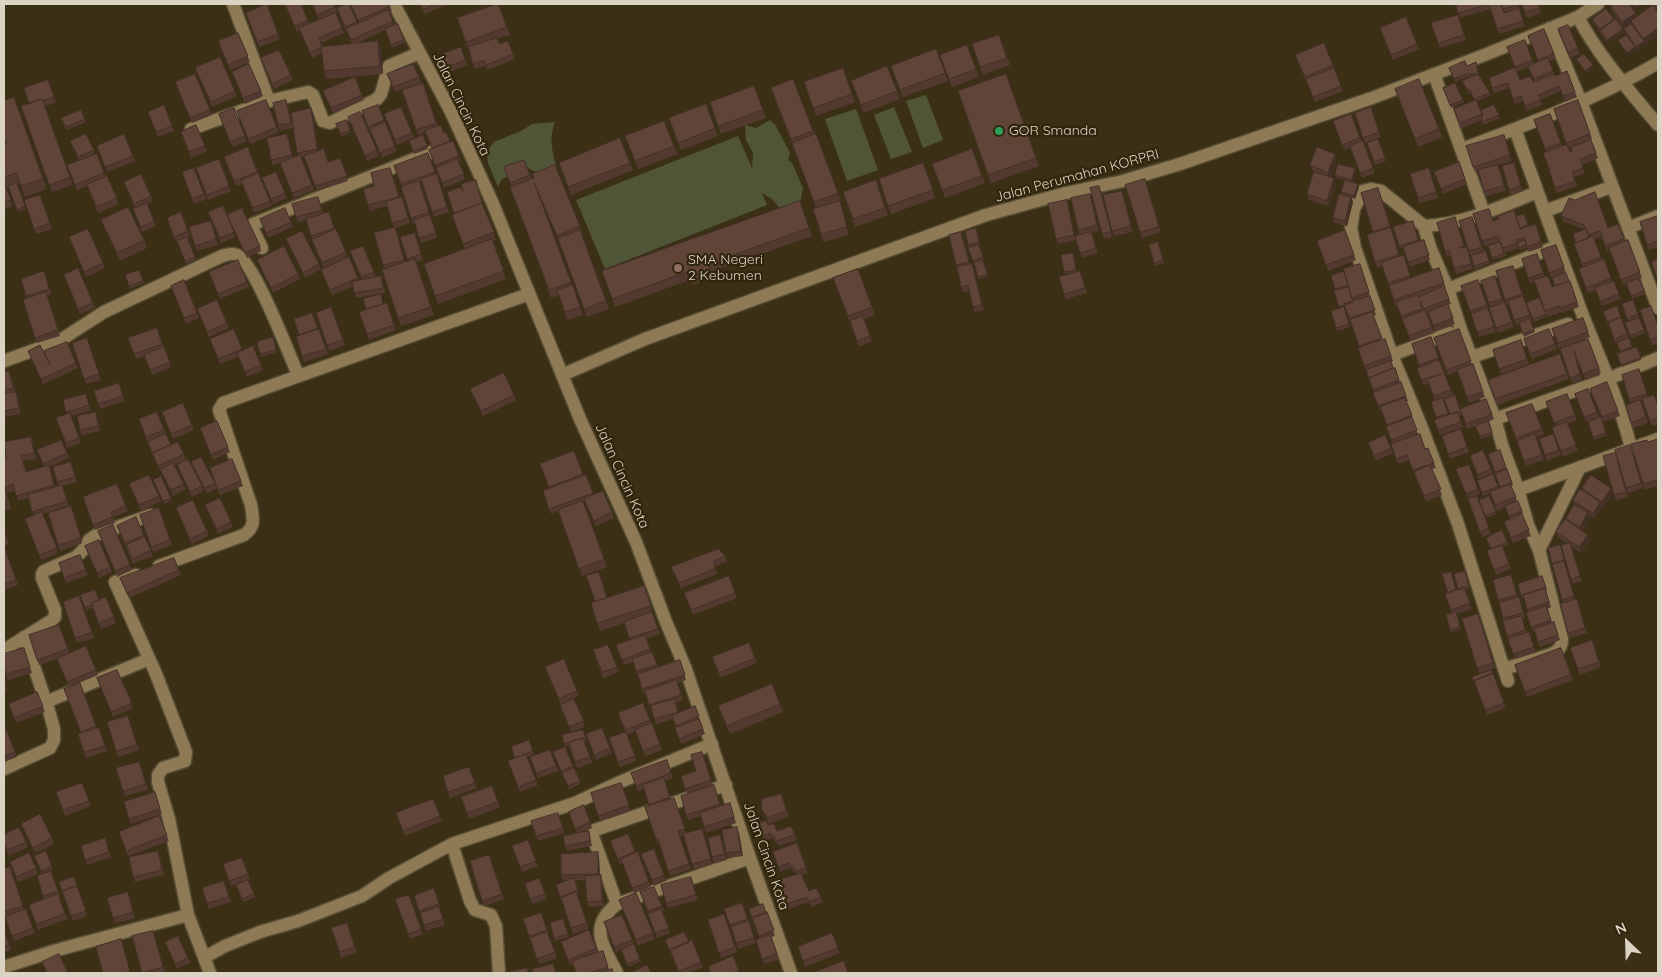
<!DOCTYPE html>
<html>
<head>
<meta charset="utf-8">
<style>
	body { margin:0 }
	#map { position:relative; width:1662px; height:977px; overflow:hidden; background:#3b3016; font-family:Quicksand,sans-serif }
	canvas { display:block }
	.frame { position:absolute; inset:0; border:5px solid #dbd4c5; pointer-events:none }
	.north { position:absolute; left:1602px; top:917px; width:50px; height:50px; -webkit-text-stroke:4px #31260c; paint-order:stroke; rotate:336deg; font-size:14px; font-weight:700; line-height:20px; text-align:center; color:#dbd4c5 }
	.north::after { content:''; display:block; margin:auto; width:18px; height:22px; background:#dbd4c5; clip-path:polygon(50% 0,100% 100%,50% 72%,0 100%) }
</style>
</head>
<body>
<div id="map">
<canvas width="1662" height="977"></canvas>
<div class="frame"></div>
<div class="north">N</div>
</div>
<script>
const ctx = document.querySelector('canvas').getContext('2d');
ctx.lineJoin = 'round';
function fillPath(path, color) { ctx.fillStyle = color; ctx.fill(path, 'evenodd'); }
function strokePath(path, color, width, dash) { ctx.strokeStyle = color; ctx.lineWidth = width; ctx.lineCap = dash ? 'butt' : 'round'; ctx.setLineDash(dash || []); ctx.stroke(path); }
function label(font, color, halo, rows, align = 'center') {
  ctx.font = font + ' Quicksand,sans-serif'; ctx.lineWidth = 4.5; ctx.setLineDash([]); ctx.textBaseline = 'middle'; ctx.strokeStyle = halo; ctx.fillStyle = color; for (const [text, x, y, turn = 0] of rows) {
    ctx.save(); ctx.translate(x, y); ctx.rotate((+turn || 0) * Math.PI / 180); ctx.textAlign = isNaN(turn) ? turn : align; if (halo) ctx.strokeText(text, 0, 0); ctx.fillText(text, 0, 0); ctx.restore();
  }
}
const green = new Path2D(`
	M 926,95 L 943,140 L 923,148 L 906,101 Z
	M 894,107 L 912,152 L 891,159 L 874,115 Z
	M 856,109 L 878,170 L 847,181 L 825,119 Z
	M 770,120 L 776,126 L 790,153 L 788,160 L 792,163 L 803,188 L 800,203 L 781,210 L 772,199 L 762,193 L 767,205 L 605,269 L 576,200 L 738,136 L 752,168 L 753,153 L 746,140 L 745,125 L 756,128 Z
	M 555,122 C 548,140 553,155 558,172 L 537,173 L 527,167 L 502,179 L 498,187 L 488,163 L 487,152 L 494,142 L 521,131 L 532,124 Z`);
const minor = new Path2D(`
	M 233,4 L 269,101
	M 394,4 L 451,112 L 493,204 L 580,419 L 636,542 L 666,622 L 685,667 L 750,858 L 791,973
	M 1578,17 C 1597,54 1631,93 1658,125
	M 1550,28 L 1581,102 L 1658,308
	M 1434,74 L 1484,213
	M 191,129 L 269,101 L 308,92 L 313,95 L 323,121 L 330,123 L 377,99 L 381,94 L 389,66 L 419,53
	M 1515,129 C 1537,191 1560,254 1583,316 C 1600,359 1620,403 1631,448
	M 1462,149 C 1529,124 1596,99 1658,63
	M 1545,211 L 1611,187
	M 1424,226 C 1464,224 1501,207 1537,192
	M 1628,228 L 1658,216
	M 262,248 L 253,230 L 253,224 L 444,147
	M 1448,289 L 1557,246
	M 1392,355 L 1450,333
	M 1472,357 L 1568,324
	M 4,361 L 59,341 L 104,312 L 222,256 C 227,255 232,252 237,255 C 254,262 289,354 298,375
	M 562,375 L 645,339 L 986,215 L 1066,193 L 1123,181 L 1180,164 L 1372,98 L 1487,54 L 1578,17 L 1598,4
	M 1495,419 L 1608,379 L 1658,358
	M 1518,490 L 1658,439
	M 1539,550 L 1580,467
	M 159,566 L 244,535 C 256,526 253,519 251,505 L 219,410 L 223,403 L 529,294
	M 136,575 L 115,582 L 156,674 L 186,752 L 185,761 L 163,768 L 158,775 L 158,782 L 169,819 L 188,915 L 210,973
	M 4,650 L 52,620 L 55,617 L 55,610 L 42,578 L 42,574 L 44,571 L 76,557 L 87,546 L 89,540 L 98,534 L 151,515
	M 1504,669 L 1552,654 C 1559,650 1562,647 1562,639 L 1539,550 L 1528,525 L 1517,486 L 1503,448 L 1495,419 L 1461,330 L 1448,289 L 1430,247 L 1424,226 L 1381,191 L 1371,189 L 1363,191 L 1354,209 L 1351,228 L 1355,248 L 1392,355 L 1422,428 L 1458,524 L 1504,669 L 1508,681
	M 46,702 L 149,659
	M 4,769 L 50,748 L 54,740 L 54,729 L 49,711 L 24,637
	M 452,844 L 470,901 L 475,910 L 491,915 L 496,926 L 499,973
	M 617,904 L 593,837 L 593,833 L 595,830 L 726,785
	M 205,957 L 225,946 L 260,932 L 298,921 L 362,896 L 389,878 L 452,844 L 575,803 L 620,782 L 712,744
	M 4,967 L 57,950 L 188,915
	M 617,973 C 604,947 587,927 617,904 L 750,858`);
const wall = new Path2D(`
	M 267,4 L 280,39 L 259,47 L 246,13 Z
	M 285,4 L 308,20 L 310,24 L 336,13 L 344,33 L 321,43 L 322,47 L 352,44 L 347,32 L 346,32 L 337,8 L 349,4 L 357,24 L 359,23 L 350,4 L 389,4 L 392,11 L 389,12 L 394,25 L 398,24 L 405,42 L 392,48 L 385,30 L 356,44 L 378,41 L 381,49 L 383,74 L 326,79 L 324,71 L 322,53 L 312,58 L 300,30 L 297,32 Z
	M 312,4 L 334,4 L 337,12 L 319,20 Z
	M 419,4 L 449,4 L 425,14 Z
	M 498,4 L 510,35 L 497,39 L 499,44 L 508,41 L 515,59 L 488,70 L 486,66 L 475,69 L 457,18 Z
	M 1456,4 L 1501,4 L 1504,13 L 1505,12 L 1502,4 L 1518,4 L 1525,26 L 1499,34 L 1490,9 L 1460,18 Z
	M 1522,4 L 1538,4 L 1541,13 L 1527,18 Z
	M 1610,4 L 1636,13 L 1637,17 L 1652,6 L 1650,4 L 1658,4 L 1658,12 L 1656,7 L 1655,8 L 1658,13 L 1658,35 L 1637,50 L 1625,32 L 1624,29 L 1631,24 L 1631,23 L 1624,28 L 1611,10 Z
	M 1458,15 L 1466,40 L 1440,48 L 1431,23 Z
	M 1406,17 L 1419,49 L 1393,60 L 1380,28 Z
	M 1592,19 L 1614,19 L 1624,32 L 1608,43 L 1601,34 L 1600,31 L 1593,22 Z
	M 1568,25 L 1580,54 L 1570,58 L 1558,29 Z
	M 1544,29 L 1556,59 L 1549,62 L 1555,76 L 1567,71 L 1577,97 L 1565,102 L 1561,91 L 1540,100 L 1542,105 L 1527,111 L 1523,101 L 1515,104 L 1510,88 L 1494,93 L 1492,88 L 1515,67 L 1525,40 L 1534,64 L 1539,62 L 1528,36 ZM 1528,67 L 1534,81 L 1533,82 L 1520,80 L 1517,72 Z
	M 238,33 L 250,62 L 230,70 L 218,41 Z
	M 999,35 L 1010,65 L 983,75 L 972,44 Z
	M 967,45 L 979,77 L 952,87 L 940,55 Z
	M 461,47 L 467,65 L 449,72 L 442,54 Z
	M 936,49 L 948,81 L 903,97 L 891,66 Z
	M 1295,55 L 1333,65 L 1343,91 L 1315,102 Z
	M 261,58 L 291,75 L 293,80 L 274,89 Z
	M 1476,62 L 1479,75 L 1491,95 L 1477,101 L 1481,110 L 1494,105 L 1500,118 L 1483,125 L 1481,120 L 1461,129 L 1454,109 L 1475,100 L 1471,93 L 1469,94 L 1462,81 L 1472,77 L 1467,77 L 1455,82 L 1449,68 L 1467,66 Z
	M 887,66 L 900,99 L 864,113 L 851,81 Z
	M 195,68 L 235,91 L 237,96 L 212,107 Z
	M 843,68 L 855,102 L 816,116 L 804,82 Z
	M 232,72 L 261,91 L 263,96 L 245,104 Z
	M 387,74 L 419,77 L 421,83 L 395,92 Z
	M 1006,74 L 1039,166 L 991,183 L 958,91 Z
	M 355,77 L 364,100 L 333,113 L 323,91 Z
	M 793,79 L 815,135 L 816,134 L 841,201 L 837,202 L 842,209 L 849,235 L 823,242 L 821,234 L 816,208 L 771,88 Z
	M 48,80 L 56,103 L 45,106 L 73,185 L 52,192 L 21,106 L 29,104 Z
	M 175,82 L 210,110 L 212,115 L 192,123 Z
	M 423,83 L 438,126 L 444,133 L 450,142 L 453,141 L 461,161 L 459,162 L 465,179 L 444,188 L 429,150 L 433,149 L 426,132 L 418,135 L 402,90 Z
	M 1455,83 L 1464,102 L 1451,108 L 1443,88 Z
	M 14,97 L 47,189 L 25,197 L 20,183 L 17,184 L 26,209 L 18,212 L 9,187 L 6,188 L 13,206 L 4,209 L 4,145 L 6,144 Z
	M 1398,97 L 1439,129 L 1442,137 L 1418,147 Z
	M 266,100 L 279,132 L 250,144 L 237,111 Z
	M 1578,100 L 1592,139 L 1569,148 L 1570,152 L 1591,140 L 1598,158 L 1582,165 L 1585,173 L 1574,177 L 1577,186 L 1557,193 L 1543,153 L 1546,152 L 1534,120 L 1550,114 L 1562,146 L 1567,144 L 1554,109 Z
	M 710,102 L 763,110 L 766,118 L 721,134 Z
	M 706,104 L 718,136 L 681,150 L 669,118 Z
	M 164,105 L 174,131 L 158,137 L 148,112 Z
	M 288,105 L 292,123 L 311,108 L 313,114 L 318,151 L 329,162 L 340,158 L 348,181 L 317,191 L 305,157 L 301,157 L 314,190 L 294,198 L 280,163 L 273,165 L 271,160 L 289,139 L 293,158 L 298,156 L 293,128 L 280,131 L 278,125 Z
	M 378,105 L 397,151 L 382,158 L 371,132 L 370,132 L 362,111 Z
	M 1371,107 L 1381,137 L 1365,143 L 1355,113 Z
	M 234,108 L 247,141 L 232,147 L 219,114 Z
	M 81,110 L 86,122 L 66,130 L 61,118 Z
	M 1351,114 L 1362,142 L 1363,141 L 1375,173 L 1362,178 L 1350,148 L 1344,150 L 1333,121 Z
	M 348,117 L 377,150 L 379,156 L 367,161 Z
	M 386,119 L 412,133 L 414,138 L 397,145 Z
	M 347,120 L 351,132 L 341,137 L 336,124 Z
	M 664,121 L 677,154 L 638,169 L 625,136 Z
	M 196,125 L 207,151 L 191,158 L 181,132 Z
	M 86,134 L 95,154 L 97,154 L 106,177 L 119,204 L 98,213 L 87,186 L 77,190 L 67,165 L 79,161 L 70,141 Z
	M 124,134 L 135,161 L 107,172 L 97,146 Z
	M 423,135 L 428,149 L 414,154 L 409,141 Z
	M 620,138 L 633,170 L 571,195 L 559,163 Z
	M 1378,139 L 1386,161 L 1375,165 L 1367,143 Z
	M 1506,140 L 1512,161 L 1488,168 L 1500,170 L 1506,191 L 1486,196 L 1478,171 L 1475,172 L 1466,146 Z
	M 248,147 L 272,206 L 254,213 L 242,184 L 236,186 L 224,157 Z
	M 972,149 L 985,183 L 945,198 L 932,164 Z
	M 428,153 L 449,212 L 434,217 L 422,182 L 420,183 L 431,218 L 437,238 L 421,243 L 415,223 L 413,224 L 411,218 L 402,187 L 394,166 Z
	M 1335,154 L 1337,159 L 1330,177 L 1336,184 L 1329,206 L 1309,200 L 1307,194 L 1322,175 L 1312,170 L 1310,165 Z
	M 219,159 L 231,191 L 208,200 L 196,168 Z
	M 524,160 L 532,179 L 580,226 L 583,234 L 582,234 L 609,309 L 587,317 L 560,243 L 537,191 L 583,315 L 567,320 L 559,295 L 551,298 L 504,167 Z
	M 1459,162 L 1467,184 L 1443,194 L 1434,172 Z
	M 923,163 L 935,198 L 891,214 L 879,179 Z
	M 1514,163 L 1523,191 L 1510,195 L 1509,190 Z
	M 194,168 L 206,199 L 194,204 L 182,172 Z
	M 390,168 L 400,198 L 402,197 L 410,223 L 395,228 L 405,262 L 408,261 L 400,237 L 417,238 L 423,260 L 416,262 L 434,315 L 401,326 L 382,270 L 384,269 L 383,265 L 394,228 L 387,206 L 370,211 L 368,205 L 374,186 Z
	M 1356,170 L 1353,182 L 1336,178 L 1335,175 Z
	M 276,172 L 287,198 L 273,204 L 262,178 Z
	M 1431,174 L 1438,198 L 1419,203 L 1418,198 Z
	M 1145,179 L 1161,232 L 1142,238 L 1140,232 Z
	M 476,180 L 483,206 L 496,240 L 493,241 L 506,279 L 438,304 L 424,264 L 465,249 L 452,215 L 454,214 L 447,192 L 463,191 Z
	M 876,180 L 888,215 L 855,227 L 843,192 Z
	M 124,182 L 151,196 L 153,201 L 147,204 L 156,226 L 142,232 L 133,209 L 135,208 Z
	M 1359,187 L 1355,199 L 1351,197 L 1353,202 L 1347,226 L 1335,223 L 1333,218 L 1342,194 L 1341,192 Z
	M 1378,188 L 1400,256 L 1404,255 L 1411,278 L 1439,268 L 1446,289 L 1445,289 L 1451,304 L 1448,305 L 1455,324 L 1435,331 L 1429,313 L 1427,314 L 1434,333 L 1411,341 L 1397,305 L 1395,305 L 1382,266 L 1377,268 L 1367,235 L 1373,233 L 1361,193 Z
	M 1101,191 L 1112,237 L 1104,239 L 1102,234 Z
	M 1090,194 L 1099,231 L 1092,232 L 1098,253 L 1082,258 L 1076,240 L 1058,244 L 1056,239 L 1068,205 L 1075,236 L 1080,235 L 1078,230 Z
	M 40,195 L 52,229 L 36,234 L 24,200 Z
	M 1124,196 L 1133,232 L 1114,236 L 1112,231 Z
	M 800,201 L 812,236 L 711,272 L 712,278 L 692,285 L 690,280 L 615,307 L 602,271 Z
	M 320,202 L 323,213 L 329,212 L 335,230 L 348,257 L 324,268 L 314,245 L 306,220 L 298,223 L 296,217 Z
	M 223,206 L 235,237 L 221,243 L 210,217 Z
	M 181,212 L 190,236 L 188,237 L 196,259 L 186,264 L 177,242 L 176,242 L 167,218 Z
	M 1473,214 L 1493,221 L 1516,217 L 1524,214 L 1528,226 L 1536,224 L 1543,247 L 1529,252 L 1527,248 L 1520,250 L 1519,248 L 1505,253 L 1506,256 L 1493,260 L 1488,246 L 1500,241 L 1484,246 Z
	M 227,215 L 260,246 L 261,251 L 247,258 Z
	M 1561,216 L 1608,228 L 1618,224 L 1625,242 L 1628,240 L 1642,278 L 1639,279 L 1645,294 L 1632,299 L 1626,284 L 1623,285 L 1610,250 L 1607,251 L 1601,237 L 1594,239 L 1602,260 L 1604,259 L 1612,281 L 1621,299 L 1602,306 L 1596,290 L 1588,293 L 1579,269 L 1583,268 L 1574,244 L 1576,243 L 1585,230 L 1563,221 Z
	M 1658,216 L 1658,247 L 1649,250 L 1640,222 Z
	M 1472,217 L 1484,251 L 1486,251 L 1490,263 L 1475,269 L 1459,221 Z
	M 260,219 L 291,222 L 293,227 L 268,238 Z
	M 101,220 L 144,240 L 147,248 L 120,261 L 104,227 Z
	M 1413,221 L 1419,242 L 1424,240 L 1430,260 L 1410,267 L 1403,247 L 1400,248 L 1393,227 Z
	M 1457,223 L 1465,247 L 1468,252 L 1473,269 L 1456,274 L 1451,256 L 1447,257 L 1445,251 Z
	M 213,226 L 218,245 L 197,251 L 195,246 Z
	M 976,228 L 980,245 L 979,245 L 984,259 L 974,263 L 968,248 L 969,248 L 968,245 Z
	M 1345,230 L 1356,260 L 1328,271 L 1317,241 Z
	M 949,235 L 963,237 L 970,264 L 973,269 L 984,310 L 975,312 L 969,291 L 963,292 Z
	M 69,237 L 103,263 L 105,268 L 86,277 Z
	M 286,239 L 319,264 L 321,269 L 305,278 Z
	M 1158,242 L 1164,263 L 1155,266 L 1149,245 Z
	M 1556,245 L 1566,273 L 1551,278 L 1541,250 Z
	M 350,251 L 374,272 L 376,277 L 383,282 L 385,293 L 356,298 L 353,286 L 332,295 L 323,275 L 349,257 L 359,281 L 362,280 Z
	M 1537,254 L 1545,277 L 1552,287 L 1570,281 L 1579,307 L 1562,313 L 1561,312 L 1547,317 L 1535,282 L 1530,283 L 1522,259 Z
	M 1074,255 L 1077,272 L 1082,276 L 1087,293 L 1066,299 L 1064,294 L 1072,273 L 1065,274 L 1064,272 Z
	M 238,260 L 249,287 L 220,299 L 209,272 Z
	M 257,260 L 298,274 L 300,279 L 273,293 Z
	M 983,260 L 988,276 L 979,279 L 974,263 Z
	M 1360,264 L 1376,315 L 1373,316 L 1382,340 L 1385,339 L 1393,361 L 1391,362 L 1393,368 L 1395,368 L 1400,383 L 1401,382 L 1408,401 L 1406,401 L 1418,434 L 1425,449 L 1428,448 L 1436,468 L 1432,469 L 1442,495 L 1426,502 L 1415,475 L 1409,460 L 1398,464 L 1391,444 L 1392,443 L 1386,427 L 1388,427 L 1382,410 L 1380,411 L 1373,393 L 1374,392 L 1358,348 L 1360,348 L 1345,308 L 1344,308 L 1350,327 L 1337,331 L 1336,328 L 1340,308 L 1331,276 L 1344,271 L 1353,302 L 1354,301 L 1343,269 Z
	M 1513,266 L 1532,320 L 1531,320 L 1535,332 L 1524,337 L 1519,324 L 1516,326 L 1509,304 L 1507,305 L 1496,271 Z
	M 78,268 L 95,308 L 80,314 L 64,275 Z
	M 858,269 L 875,315 L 864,319 L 872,341 L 859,347 L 833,278 Z
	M 139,270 L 144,283 L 130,289 L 125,275 Z
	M 1495,276 L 1504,303 L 1505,302 L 1514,327 L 1498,333 L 1489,308 L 1490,307 L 1481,281 Z
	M 46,277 L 51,294 L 47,296 L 60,336 L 37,343 L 23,300 L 27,299 L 21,279 Z
	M 184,280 L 199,318 L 186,324 L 171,286 Z
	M 1478,280 L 1496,332 L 1479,337 L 1461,286 Z
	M 1539,298 L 1546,317 L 1534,322 L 1526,303 Z
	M 217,300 L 229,328 L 209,337 L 197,309 Z
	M 1633,300 L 1639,317 L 1628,321 L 1622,304 Z
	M 387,303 L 396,330 L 369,340 L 359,312 Z
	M 1617,306 L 1633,349 L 1641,358 L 1641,360 L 1622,367 L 1617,354 L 1621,353 L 1617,344 L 1616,344 L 1603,312 Z
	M 331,307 L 345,345 L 329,351 L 316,313 Z
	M 1640,310 L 1658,326 L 1658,343 L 1652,345 Z
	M 312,313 L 318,330 L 319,329 L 328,354 L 304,362 L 296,337 L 300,336 L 299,335 Z
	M 1583,318 L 1590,337 L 1559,349 L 1552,329 Z
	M 1639,318 L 1645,333 L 1631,338 L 1625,323 Z
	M 157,328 L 171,367 L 152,375 L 145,356 L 136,359 L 128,338 Z
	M 234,329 L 242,351 L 261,365 L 263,370 L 247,377 L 238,357 L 220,364 L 210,339 Z
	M 1459,329 L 1472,365 L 1473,364 L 1485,397 L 1469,403 L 1458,371 L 1448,375 L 1434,338 Z
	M 1549,329 L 1557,349 L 1532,359 L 1524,339 Z
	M 273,337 L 277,352 L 261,357 L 257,342 Z
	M 1431,337 L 1440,364 L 1453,395 L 1443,399 L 1448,415 L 1450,414 L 1455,395 L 1462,415 L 1459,416 L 1463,427 L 1440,435 L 1434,420 L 1437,419 L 1431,402 L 1435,401 L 1429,384 L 1423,385 L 1417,369 L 1420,368 L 1412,344 Z
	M 87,338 L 101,380 L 86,384 L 72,343 Z
	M 1588,339 L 1601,373 L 1585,379 L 1575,357 L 1582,380 L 1572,383 L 1560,349 Z
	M 1521,340 L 1529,364 L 1501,374 L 1493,350 Z
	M 28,351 L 49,365 L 76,363 L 78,368 L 43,384 Z
	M 1560,354 L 1569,379 L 1497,405 L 1488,380 Z
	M 1639,369 L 1648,397 L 1658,406 L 1658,424 L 1652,426 L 1642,401 L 1641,401 L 1648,423 L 1633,428 L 1626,405 L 1631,404 L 1629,399 Z
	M 4,372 L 11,376 L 15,392 L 16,392 L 18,397 L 21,414 L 4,417 Z
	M 1607,382 L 1620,416 L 1603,422 L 1590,389 Z
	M 119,383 L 125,401 L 100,409 L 94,391 Z
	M 470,389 L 514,395 L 516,400 L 483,416 Z
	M 1588,389 L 1599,417 L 1586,422 L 1575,394 Z
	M 1567,394 L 1577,420 L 1567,424 L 1578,450 L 1563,457 L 1552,428 L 1556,427 L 1546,402 Z
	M 87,399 L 91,410 L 71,416 L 81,443 L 67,448 L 56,418 L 67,414 L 63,400 Z
	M 1486,399 L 1494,419 L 1488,422 L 1493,435 L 1481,439 L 1475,426 L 1467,429 L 1460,409 Z
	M 1532,404 L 1544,434 L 1536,437 L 1544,460 L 1526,466 L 1506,413 Z
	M 157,412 L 171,445 L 184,454 L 186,460 L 174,465 L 186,489 L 173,496 L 161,471 L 160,471 L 149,445 L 139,419 Z
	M 1601,417 L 1607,435 L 1594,440 L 1588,422 Z
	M 98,418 L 100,431 L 82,435 L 80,430 Z
	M 164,418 L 192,425 L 194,430 L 173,439 Z
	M 200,428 L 228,447 L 230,452 L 213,460 Z
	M 1461,429 L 1469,452 L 1450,459 L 1442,436 Z
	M 1553,434 L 1561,455 L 1547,461 L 1539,439 Z
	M 31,437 L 33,443 L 36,459 L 23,461 L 27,472 L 44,467 L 37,450 L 61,440 L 69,458 L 49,467 L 55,487 L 59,486 L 57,482 L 73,467 L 77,482 L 63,486 L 69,506 L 43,514 L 58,553 L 41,560 L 25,519 L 34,516 L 28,498 L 18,501 L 15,490 L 7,493 L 11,509 L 4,511 L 4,458 Z
	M 1658,439 L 1658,485 L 1645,490 L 1643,484 L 1648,442 Z
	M 1368,443 L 1391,448 L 1393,453 L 1376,461 Z
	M 1483,450 L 1499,489 L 1500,488 L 1488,454 L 1500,450 L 1513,485 L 1511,486 L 1517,501 L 1523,513 L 1522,514 L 1531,536 L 1513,543 L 1504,522 L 1510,519 L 1505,507 L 1497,511 L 1490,493 L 1483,496 L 1477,481 L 1479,480 L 1470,456 Z
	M 1632,450 L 1643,488 L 1628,493 L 1626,488 Z
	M 574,451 L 584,476 L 594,495 L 612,512 L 614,518 L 596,526 L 585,501 L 583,502 L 607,567 L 582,576 L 558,511 L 551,514 L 545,496 L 549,489 L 540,464 Z
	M 1617,458 L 1628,497 L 1616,500 L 1614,495 Z
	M 232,459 L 243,486 L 220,495 L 210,468 Z
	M 191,462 L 215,483 L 217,488 L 207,494 L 193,467 Z
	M 177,465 L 202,486 L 204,491 L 192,497 Z
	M 1469,465 L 1480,494 L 1468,499 L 1456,469 Z
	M 161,476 L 172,500 L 164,504 L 153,480 Z
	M 117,484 L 128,511 L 113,517 L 115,523 L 95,530 L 83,497 Z
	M 129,484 L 159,496 L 161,501 L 141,511 Z
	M 1582,488 L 1613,494 L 1604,507 L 1601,505 L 1602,507 L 1595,518 L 1589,514 L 1590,518 L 1582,531 L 1588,535 L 1590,540 L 1581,553 L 1571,546 L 1582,581 L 1573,584 L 1571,579 L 1567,543 L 1558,537 L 1556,532 L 1566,520 L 1566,519 L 1574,505 L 1573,501 L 1583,491 Z
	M 1477,496 L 1491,534 L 1482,537 L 1468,499 Z
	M 1489,496 L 1496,514 L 1486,518 L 1479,500 Z
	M 205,505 L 231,522 L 233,527 L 218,534 Z
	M 71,506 L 82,543 L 60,551 L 58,545 Z
	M 159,508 L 172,545 L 153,552 L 140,515 Z
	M 176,508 L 207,531 L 209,536 L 192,544 Z
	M 136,517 L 153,556 L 133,564 L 117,526 Z
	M 113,525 L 132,570 L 117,577 L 98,531 Z
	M 4,528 L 9,544 L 4,546 Z
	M 1502,530 L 1508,545 L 1503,547 L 1511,569 L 1496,575 L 1487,551 L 1491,550 Z
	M 99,540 L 112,572 L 99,578 L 85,546 Z
	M 1560,545 L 1575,599 L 1587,633 L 1570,638 L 1568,633 L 1563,603 L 1552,564 Z
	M 4,546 L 18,585 L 4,590 Z
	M 80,555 L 88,575 L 66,583 L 59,563 Z
	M 725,556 L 727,562 L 715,566 L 717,574 L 681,588 L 671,567 Z
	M 179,570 L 181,575 L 129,598 L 120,578 Z
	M 1465,571 L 1470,589 L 1465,591 L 1472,609 L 1457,614 L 1461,629 L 1451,632 L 1446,615 L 1452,613 L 1445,594 L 1458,590 Z
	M 1511,575 L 1518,597 L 1521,602 L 1525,618 L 1522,619 L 1527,633 L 1529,632 L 1536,652 L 1515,659 L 1507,636 L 1499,603 L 1493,580 Z
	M 729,576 L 737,598 L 693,615 L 684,593 Z
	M 1542,576 L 1547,590 L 1546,591 L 1551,607 L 1547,609 L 1552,623 L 1554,622 L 1560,640 L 1540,647 L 1535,632 L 1533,632 L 1526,613 L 1528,612 L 1524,598 L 1522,598 L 1518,584 Z
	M 644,586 L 660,634 L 646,639 L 651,652 L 652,652 L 658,667 L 680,660 L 686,680 L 678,683 L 683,700 L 675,703 L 679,713 L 695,706 L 705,734 L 681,744 L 675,728 L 676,727 L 673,719 L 656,724 L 646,693 L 644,694 L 633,662 L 624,665 L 616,645 L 630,640 L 624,623 L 600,631 L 591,603 Z
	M 80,595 L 99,600 L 106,597 L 116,623 L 101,629 L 92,608 L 86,610 Z
	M 79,596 L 94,638 L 77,643 L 63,602 Z
	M 1480,619 L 1495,668 L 1479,673 L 1477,668 Z
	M 59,625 L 69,653 L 96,670 L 98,675 L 72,686 L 80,683 L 97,729 L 99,728 L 107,751 L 86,758 L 84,752 L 81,734 L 64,689 L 69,687 L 57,659 L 39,665 L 29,635 Z
	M 1592,640 L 1601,667 L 1580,675 L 1570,648 Z
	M 749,643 L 757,663 L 720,678 L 712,657 Z
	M 608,645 L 619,672 L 603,678 L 593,650 Z
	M 24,648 L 32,673 L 8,680 L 6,674 Z
	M 1561,648 L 1573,680 L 1527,697 L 1515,665 Z
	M 117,670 L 133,708 L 113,717 L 97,678 Z
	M 1491,670 L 1506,708 L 1487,715 L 1472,677 Z
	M 547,673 L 577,691 L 579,696 L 570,700 L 574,699 L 585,727 L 571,732 L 562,710 L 561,704 Z
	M 4,681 L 7,690 L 4,691 Z
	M 772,684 L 783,712 L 730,734 L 718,706 Z
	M 37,692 L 45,712 L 16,723 L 9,704 Z
	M 643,703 L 662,750 L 645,756 L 636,731 L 627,735 L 636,761 L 620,767 L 609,738 L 625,732 L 618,713 Z
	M 128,716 L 139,750 L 118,757 L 107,722 Z
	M 4,724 L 17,757 L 4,762 Z
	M 602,728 L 612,753 L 596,760 L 586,734 Z
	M 583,730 L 587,742 L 585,742 L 592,763 L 577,768 L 569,746 L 565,747 L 564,744 Z
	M 529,740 L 534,754 L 527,757 L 538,785 L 520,792 L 508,761 L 516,759 Z
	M 565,747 L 581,784 L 569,789 L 553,752 Z
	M 550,750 L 558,771 L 538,778 L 530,757 Z
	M 702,752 L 713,785 L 690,793 L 714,785 L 721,806 L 730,803 L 736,823 L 706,833 L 701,816 L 688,820 L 686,815 L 687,794 L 681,776 L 696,771 Z
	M 667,760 L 673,778 L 665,781 L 671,799 L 674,798 L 686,834 L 704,834 L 712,864 L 694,869 L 684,835 L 680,837 L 691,869 L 670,876 L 659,844 L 658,844 L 645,807 L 650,806 L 644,789 L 638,791 L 631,773 Z
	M 141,767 L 148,790 L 125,796 L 123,791 Z
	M 469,767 L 477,788 L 450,798 L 443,776 Z
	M 82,783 L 91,806 L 65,816 L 56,792 Z
	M 621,783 L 630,811 L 600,821 L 591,793 Z
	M 492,786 L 500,807 L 469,819 L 461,797 Z
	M 155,792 L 162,814 L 131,824 L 124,802 Z
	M 781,794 L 789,816 L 769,824 L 761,808 Z
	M 433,799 L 442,821 L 405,836 L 396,813 Z
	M 584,805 L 592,828 L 580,833 L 589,831 L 592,846 L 567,851 L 565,846 L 577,833 L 569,812 Z
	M 558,813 L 565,833 L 538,841 L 536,836 Z
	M 159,816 L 169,841 L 128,856 L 119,832 Z
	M 757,823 L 768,825 L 777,831 L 795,834 L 797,840 L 779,846 L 772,838 L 764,842 Z
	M 21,824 L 52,838 L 54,844 L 35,853 Z
	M 739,833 L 743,856 L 728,858 L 726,853 Z
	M 628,834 L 636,853 L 638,852 L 651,887 L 634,893 L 623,863 L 620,864 L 610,841 Z
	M 4,835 L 26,842 L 28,847 L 9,856 L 4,844 Z
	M 105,838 L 111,857 L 87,865 L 81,846 Z
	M 528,840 L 538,866 L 522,872 L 512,846 Z
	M 722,840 L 727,860 L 714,863 L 712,857 Z
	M 797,843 L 808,873 L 802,875 L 809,891 L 821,897 L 823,902 L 811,907 L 809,902 L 788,909 L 786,904 L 797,874 L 790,868 L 780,872 L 773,852 Z
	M 654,849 L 666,881 L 654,886 L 641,854 Z
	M 46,851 L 53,869 L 44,873 L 51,871 L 60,896 L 59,897 L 67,919 L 38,930 L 29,905 L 44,899 L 37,876 L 42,874 L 34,856 Z
	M 489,855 L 504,899 L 484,906 L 470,861 Z
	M 160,856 L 164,875 L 135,882 L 133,877 Z
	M 242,858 L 250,879 L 231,886 L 223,864 Z
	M 599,858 L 600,875 L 602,880 L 604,906 L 589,907 L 587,902 L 585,880 L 574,880 L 579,892 L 577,893 L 589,929 L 573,934 L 556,885 L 568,880 L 563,880 L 561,875 Z
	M 10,862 L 36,868 L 38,874 L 18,882 Z
	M 10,867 L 24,910 L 26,909 L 35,933 L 14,941 L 4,912 Z
	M 74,877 L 87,916 L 73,921 L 59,882 Z
	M 691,877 L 698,900 L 668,908 L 666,903 Z
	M 539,878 L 547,899 L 532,904 L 525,884 Z
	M 248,880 L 255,897 L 243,902 L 236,885 Z
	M 224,881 L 231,902 L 209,909 L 202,888 Z
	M 654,887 L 664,911 L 662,911 L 670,933 L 657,938 L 640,892 Z
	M 434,888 L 441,909 L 440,909 L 445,925 L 426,931 L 414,896 Z
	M 128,892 L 135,918 L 115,923 L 113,918 Z
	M 636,893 L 655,939 L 638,946 L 619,900 Z
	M 409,895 L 423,934 L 410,939 L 395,899 Z
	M 742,903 L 756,943 L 738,949 L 724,909 Z
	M 749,909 L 767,912 L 775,936 L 771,937 L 778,960 L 764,964 L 756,940 L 760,938 Z
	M 541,913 L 557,958 L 539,964 L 523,919 Z
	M 724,914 L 737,952 L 721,958 L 708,920 Z
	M 622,915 L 641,961 L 628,967 L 621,950 L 616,952 L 604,922 Z
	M 563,919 L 569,937 L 555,941 L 550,923 Z
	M 347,923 L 357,952 L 341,958 L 331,928 Z
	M 4,929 L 11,950 L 4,953 Z
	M 589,930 L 598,953 L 603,951 L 609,970 L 613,973 L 576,973 L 573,964 L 570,965 L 561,942 Z
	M 832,933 L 840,953 L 805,967 L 798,947 Z
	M 155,936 L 165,972 L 162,973 L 142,973 Z
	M 665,940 L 689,942 L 692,940 L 703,967 L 689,973 L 679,973 Z
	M 165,942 L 188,958 L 190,963 L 177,969 Z`);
const shadedWall = new Path2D(`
	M 1640,4 L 1644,4 L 1635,10 L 1634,7 Z
	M 1636,13 L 1638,18 L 1624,28 L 1622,22 Z
	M 1614,19 L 1615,21 L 1601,32 L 1600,29 Z
	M 1658,28 L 1658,35 L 1637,50 L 1636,47 L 1644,41 L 1643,39 Z
	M 1623,29 L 1624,32 L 1608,43 L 1607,40 Z
	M 378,41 L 381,49 L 383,74 L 380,66 Z
	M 1635,47 L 1636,50 L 1628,56 L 1627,53 Z
	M 1593,65 L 1594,68 L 1586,74 L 1585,71 Z
	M 311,108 L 313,114 L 319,154 L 317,149 Z
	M 1335,154 L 1337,159 L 1329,178 L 1328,173 Z
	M 1355,168 L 1356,170 L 1353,182 L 1352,180 Z
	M 1334,178 L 1336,184 L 1329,206 L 1327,201 Z
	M 1358,184 L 1359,187 L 1355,199 L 1354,196 Z
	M 1122,191 L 1124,196 L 1133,232 L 1131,226 Z
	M 1090,194 L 1092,199 L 1099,231 L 1097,225 Z
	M 1351,197 L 1353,202 L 1347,226 L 1345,221 Z
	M 1067,200 L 1068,205 L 1076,240 L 1074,235 Z
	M 16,392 L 18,397 L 21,414 L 19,408 Z
	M 96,412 L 98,418 L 100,431 L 98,426 Z
	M 31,437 L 33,443 L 36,459 L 34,453 Z
	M 1611,488 L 1613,494 L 1604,507 L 1602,502 Z
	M 1600,502 L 1602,507 L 1595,518 L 1593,513 Z
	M 1588,512 L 1590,518 L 1581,532 L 1580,527 Z
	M 1588,535 L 1590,540 L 1581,553 L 1579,547 Z
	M 737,827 L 739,833 L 743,856 L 741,851 Z
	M 598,852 L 599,858 L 600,879 L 598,874 Z
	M 601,875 L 602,880 L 604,906 L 602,901 Z`);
const building = new Path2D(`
	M 267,4 L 278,34 L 257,42 L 246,13 Z
	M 285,4 L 301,4 L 308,20 L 295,26 Z
	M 313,4 L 334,4 L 335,7 L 317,15 Z
	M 346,4 L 349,4 L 357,22 L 345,27 L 337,8 Z
	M 351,4 L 389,4 L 390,6 L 358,20 Z
	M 421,4 L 435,4 L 424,9 Z
	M 498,4 L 507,27 L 466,42 L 457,18 Z
	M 1456,4 L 1501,4 L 1504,13 L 1519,8 L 1523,21 L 1497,29 L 1489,4 L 1458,13 Z
	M 1502,4 L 1517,4 L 1517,5 L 1503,9 Z
	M 1522,4 L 1538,4 L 1539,8 L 1525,12 Z
	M 1610,4 L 1629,4 L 1636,13 L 1622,22 Z
	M 1632,4 L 1640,4 L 1634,7 Z
	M 1653,5 L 1658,13 L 1658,28 L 1643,39 L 1631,21 Z
	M 1606,9 L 1614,19 L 1600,29 L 1592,19 Z
	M 388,10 L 393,21 L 351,40 L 346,29 Z
	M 336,13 L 342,28 L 319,38 L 322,47 L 310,53 L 299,28 Z
	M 1458,15 L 1464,35 L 1438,43 L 1431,23 Z
	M 1406,17 L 1417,44 L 1391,55 L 1380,28 Z
	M 1616,19 L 1623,29 L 1607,40 L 1600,31 Z
	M 398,24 L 404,40 L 391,45 L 385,29 Z
	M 1631,24 L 1644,41 L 1636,47 L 1624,29 Z
	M 1568,25 L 1578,48 L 1568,53 L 1558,29 Z
	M 1544,29 L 1554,54 L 1538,60 L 1528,36 Z
	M 238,33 L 248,56 L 228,65 L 218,41 Z
	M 999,35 L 1007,58 L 980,67 L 972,44 Z
	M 1626,35 L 1635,47 L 1627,53 L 1618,41 Z
	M 497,38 L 499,44 L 508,41 L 513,54 L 486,65 L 484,60 L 473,64 L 468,47 Z
	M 1525,40 L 1532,60 L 1515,67 L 1520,80 L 1530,76 L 1533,82 L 1554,74 L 1555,76 L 1567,71 L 1575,92 L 1563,96 L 1559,86 L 1538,95 L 1540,100 L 1525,106 L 1521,96 L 1513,99 L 1508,83 L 1492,88 L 1489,78 L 1515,67 L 1507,47 Z
	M 378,41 L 380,66 L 324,71 L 321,47 Z
	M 1324,43 L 1333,65 L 1305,77 L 1295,55 Z
	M 967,45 L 976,69 L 949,79 L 940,55 Z
	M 461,47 L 465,60 L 447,67 L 442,54 Z
	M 936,49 L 945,73 L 900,90 L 891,66 Z
	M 279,50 L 291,75 L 272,84 L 261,58 Z
	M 1584,54 L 1593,65 L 1585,71 L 1576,59 Z
	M 220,57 L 235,91 L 211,102 L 195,68 Z
	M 1548,58 L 1553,71 L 1534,79 L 1528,66 Z
	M 1465,61 L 1467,66 L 1476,62 L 1478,74 L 1490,93 L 1474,99 L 1470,90 L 1468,91 L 1462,81 L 1478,74 L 1466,74 L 1454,79 L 1449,68 Z
	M 249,64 L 261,91 L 243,98 L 232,72 Z
	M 413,64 L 419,77 L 393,87 L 387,74 Z
	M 887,66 L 897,91 L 861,105 L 851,81 Z
	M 843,68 L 852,94 L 813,108 L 804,82 Z
	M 1334,68 L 1341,86 L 1313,97 L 1306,79 Z
	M 195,74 L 210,110 L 190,118 L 175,82 Z
	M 1006,74 L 1036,158 L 988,175 L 958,91 Z
	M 355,77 L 362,95 L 331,108 L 323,91 Z
	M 793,79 L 813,131 L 791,139 L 771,88 Z
	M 1419,79 L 1439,129 L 1415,139 L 1395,89 Z
	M 48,80 L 54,97 L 43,101 L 42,99 L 29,104 L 24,88 Z
	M 423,83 L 436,123 L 416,130 L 402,90 Z
	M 1455,83 L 1463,100 L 1450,105 L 1443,88 Z
	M 754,86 L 763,110 L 718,126 L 710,102 Z
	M 14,97 L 43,179 L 21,186 L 16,173 L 4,177 L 4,145 L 6,144 L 4,137 L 4,101 Z
	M 42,99 L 70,177 L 49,185 L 21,106 Z
	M 266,100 L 277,127 L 248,139 L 237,111 Z
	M 286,100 L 291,123 L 278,125 L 273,103 Z
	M 1476,100 L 1482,114 L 1460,123 L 1454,109 Z
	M 1578,100 L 1590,134 L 1566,143 L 1554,109 Z
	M 706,104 L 715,128 L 678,143 L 669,118 Z
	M 164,105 L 172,126 L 156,132 L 148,112 Z
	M 378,105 L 384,120 L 368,127 L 362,111 Z
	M 1494,105 L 1499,115 L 1482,122 L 1481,117 L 1483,116 L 1481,110 Z
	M 401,107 L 412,133 L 395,140 L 384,114 Z
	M 1371,107 L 1379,132 L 1363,138 L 1355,113 Z
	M 234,108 L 245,136 L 230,142 L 219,114 Z
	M 311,108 L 317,149 L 297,153 L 291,113 Z
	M 81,110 L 85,119 L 66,127 L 61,118 Z
	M 360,112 L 377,150 L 365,156 L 348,117 Z
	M 1351,114 L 1360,138 L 1342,145 L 1333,121 Z
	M 1550,114 L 1561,143 L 1545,149 L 1534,120 Z
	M 347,120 L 350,130 L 341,134 L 336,124 Z
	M 664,121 L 674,146 L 635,161 L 625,136 Z
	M 385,122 L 395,146 L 380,153 L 370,129 Z
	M 196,125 L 205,146 L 189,152 L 181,132 Z
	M 441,125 L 444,133 L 446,132 L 450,141 L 432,148 L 425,131 Z
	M 86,134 L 94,150 L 78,157 L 70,141 Z
	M 124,134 L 133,156 L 105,167 L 97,146 Z
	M 287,134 L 292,155 L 271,160 L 267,138 Z
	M 816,134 L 838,193 L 814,202 L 792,143 Z
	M 423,135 L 427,146 L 413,151 L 409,141 Z
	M 1504,135 L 1510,155 L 1473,167 L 1466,146 Z
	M 620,138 L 630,163 L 568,187 L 559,163 Z
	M 1378,139 L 1385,158 L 1374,162 L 1367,143 Z
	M 1591,140 L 1596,153 L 1580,159 L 1583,168 L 1572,172 L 1575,181 L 1555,188 L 1549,170 L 1551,169 L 1549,168 L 1543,153 L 1567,144 L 1570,152 L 1572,151 L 1571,147 Z
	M 453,141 L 459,156 L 435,165 L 429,150 Z
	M 1363,141 L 1373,168 L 1360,173 L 1350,146 Z
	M 248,147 L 257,172 L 234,181 L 224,157 Z
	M 1317,147 L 1335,154 L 1328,173 L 1310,165 Z
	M 324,149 L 328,162 L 340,158 L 347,176 L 315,186 L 304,156 Z
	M 972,149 L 982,176 L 942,190 L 932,164 Z
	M 428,153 L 435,172 L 401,184 L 394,166 Z
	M 97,154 L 104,173 L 75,185 L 67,165 Z
	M 300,155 L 312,185 L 292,193 L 280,163 Z
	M 219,159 L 229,186 L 207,195 L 196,168 Z
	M 457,159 L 464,174 L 442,183 L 436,168 Z
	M 524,160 L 530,175 L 510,183 L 504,167 Z
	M 1459,162 L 1465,179 L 1441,189 L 1434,172 Z
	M 923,163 L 933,190 L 888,206 L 879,179 Z
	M 1514,163 L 1521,186 L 1509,190 L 1502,166 Z
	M 1338,164 L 1355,168 L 1352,180 L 1335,175 Z
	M 555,165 L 580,226 L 557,236 L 534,182 L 571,282 L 549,290 L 510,187 L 534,178 L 532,174 Z
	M 1498,165 L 1504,186 L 1484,191 L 1478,170 Z
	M 194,168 L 204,194 L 192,199 L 182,172 Z
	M 390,168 L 399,197 L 368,205 L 363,189 L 374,186 L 371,173 Z
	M 1429,168 L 1436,192 L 1418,198 L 1410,174 Z
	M 276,172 L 285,193 L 271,199 L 262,178 Z
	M 1314,172 L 1334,178 L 1327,201 L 1307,194 Z
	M 258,173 L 270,201 L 253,208 L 241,181 Z
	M 141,174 L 151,196 L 134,204 L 124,182 Z
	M 437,174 L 447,207 L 432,212 L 421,179 Z
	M 107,176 L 117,198 L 97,207 L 87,185 Z
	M 1145,179 L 1159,227 L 1140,232 L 1125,185 Z
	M 476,180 L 482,203 L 454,213 L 447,192 L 461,187 L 463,191 L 461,184 Z
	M 876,180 L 885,208 L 853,219 L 843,192 Z
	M 1345,180 L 1358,184 L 1354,196 L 1341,192 Z
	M 419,181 L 429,212 L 411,218 L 401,187 Z
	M 17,183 L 25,206 L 17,210 L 8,186 Z
	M 5,185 L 11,200 L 4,203 L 4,186 Z
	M 1099,186 L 1111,231 L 1102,234 L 1090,188 Z
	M 1378,188 L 1390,226 L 1373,232 L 1361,193 Z
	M 1122,191 L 1131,226 L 1112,231 L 1103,195 Z
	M 1595,192 L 1608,228 L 1618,224 L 1624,239 L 1605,246 L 1600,231 L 1588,235 L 1584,225 L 1561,216 L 1569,198 L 1575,200 Z
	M 1090,194 L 1097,225 L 1078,230 L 1071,198 Z
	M 1339,194 L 1351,197 L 1345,221 L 1333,218 Z
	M 40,195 L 50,223 L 34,229 L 24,200 Z
	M 318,197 L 322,210 L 296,217 L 292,204 Z
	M 402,197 L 408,218 L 392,223 L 386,202 Z
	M 1067,200 L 1074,235 L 1056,239 L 1048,204 Z
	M 800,201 L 809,228 L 708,264 L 710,270 L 689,277 L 687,272 L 612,299 L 602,271 Z
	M 840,201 L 847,227 L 821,234 L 813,209 Z
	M 147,203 L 154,221 L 141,227 L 133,209 Z
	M 482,203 L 494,232 L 463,244 L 452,215 Z
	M 223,206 L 234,232 L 220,238 L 208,212 Z
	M 128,207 L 144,240 L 117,253 L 101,220 Z
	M 242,208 L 260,246 L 245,253 L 227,215 Z
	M 285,208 L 291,222 L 266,233 L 260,219 Z
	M 1489,209 L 1493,221 L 1499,219 L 1498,216 L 1514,210 L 1520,229 L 1536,224 L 1541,242 L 1527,247 L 1524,238 L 1516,240 L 1517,243 L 1502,248 L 1498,236 L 1482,241 L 1473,214 Z
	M 181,212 L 188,231 L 174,237 L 167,218 Z
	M 329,212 L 334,228 L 311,236 L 306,219 Z
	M 1524,214 L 1528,225 L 1520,228 L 1516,217 Z
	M 430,215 L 436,233 L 419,238 L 414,220 Z
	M 1658,216 L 1658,241 L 1647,245 L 1640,222 Z
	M 1455,217 L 1464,246 L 1459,248 L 1467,247 L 1471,264 L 1454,268 L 1449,250 L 1445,251 L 1437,223 Z
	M 1472,217 L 1482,247 L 1469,251 L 1459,221 Z
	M 211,221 L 216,239 L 195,246 L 189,227 Z
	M 1413,221 L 1418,240 L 1399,246 L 1393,227 Z
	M 395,227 L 404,260 L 383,265 L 374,233 Z
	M 976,228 L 979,242 L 968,245 L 965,231 Z
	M 1391,228 L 1399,255 L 1375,262 L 1367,235 Z
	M 88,229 L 103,263 L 84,272 L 69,237 Z
	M 336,229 L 346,252 L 322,263 L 312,240 Z
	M 1586,229 L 1589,238 L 1576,243 L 1573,234 Z
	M 580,230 L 606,301 L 584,309 L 558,239 Z
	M 1345,230 L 1354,255 L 1326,265 L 1317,241 Z
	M 302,231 L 319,264 L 303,273 L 286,239 Z
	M 961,232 L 969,262 L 956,265 L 949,235 Z
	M 1091,232 L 1096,248 L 1080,253 L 1075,236 Z
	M 415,233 L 421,254 L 407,259 L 400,237 Z
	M 1593,236 L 1601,257 L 1582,264 L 1574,244 Z
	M 187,237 L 195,257 L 185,261 L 177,241 Z
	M 492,239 L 504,271 L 435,296 L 424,264 Z
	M 1424,240 L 1429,255 L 1408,262 L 1403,247 Z
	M 1525,240 L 1526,245 L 1519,248 L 1517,243 Z
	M 1628,240 L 1640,272 L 1621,280 L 1609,248 Z
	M 1158,242 L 1163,260 L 1154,263 L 1149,245 Z
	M 1500,242 L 1504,253 L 1505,253 L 1492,258 L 1488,246 Z
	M 979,245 L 983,257 L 973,261 L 968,248 Z
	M 1556,245 L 1564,267 L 1549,273 L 1541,250 Z
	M 284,246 L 298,274 L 271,288 L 257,260 Z
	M 363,246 L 374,272 L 361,277 L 350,251 Z
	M 1486,251 L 1489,261 L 1474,266 L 1471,256 Z
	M 1073,253 L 1076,270 L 1064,272 L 1061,255 Z
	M 1537,254 L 1543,273 L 1528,278 L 1522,259 Z
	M 1404,255 L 1410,276 L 1388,283 L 1381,263 Z
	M 349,257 L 358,278 L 330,290 L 321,270 Z
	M 415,259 L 431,307 L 398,318 L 382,270 Z
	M 1604,259 L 1611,278 L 1586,288 L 1579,269 Z
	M 1658,259 L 1658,280 L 1651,262 Z
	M 238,260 L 247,282 L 218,294 L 209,272 Z
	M 983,260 L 987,274 L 978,277 L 974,263 Z
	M 972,264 L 982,305 L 973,307 L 968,285 L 961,287 L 957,267 Z
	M 1360,264 L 1369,292 L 1352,298 L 1343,269 Z
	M 1513,266 L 1522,294 L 1505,300 L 1496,271 Z
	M 78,268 L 93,303 L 78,309 L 64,275 Z
	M 1439,268 L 1444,283 L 1394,300 L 1389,286 Z
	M 858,269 L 872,307 L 848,316 L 833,278 Z
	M 139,270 L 143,281 L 129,286 L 125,275 Z
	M 44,271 L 49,289 L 26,296 L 21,279 Z
	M 1080,271 L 1085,288 L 1064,294 L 1059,277 Z
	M 1344,271 L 1348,285 L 1335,289 L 1331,276 Z
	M 1566,273 L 1569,281 L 1555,286 L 1552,278 Z
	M 381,276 L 383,288 L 354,293 L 352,282 Z
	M 1495,276 L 1502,299 L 1489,303 L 1481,281 Z
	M 1548,276 L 1552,287 L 1570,281 L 1577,302 L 1560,308 L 1559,306 L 1545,311 L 1534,280 Z
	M 1639,279 L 1644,291 L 1631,296 L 1626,283 Z
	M 184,280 L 197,313 L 184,318 L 171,286 Z
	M 1478,280 L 1487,305 L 1470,311 L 1461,286 Z
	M 1614,281 L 1619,294 L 1600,301 L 1595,288 Z
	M 573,285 L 580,307 L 565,312 L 557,290 Z
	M 1444,286 L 1449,299 L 1424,309 L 1420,301 L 1422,309 L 1401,316 L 1396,302 L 1417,295 L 1418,297 Z
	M 1348,287 L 1353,302 L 1339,307 L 1334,291 Z
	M 46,292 L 58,330 L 35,338 L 23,300 Z
	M 381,294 L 383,304 L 366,309 L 363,299 Z
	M 1370,296 L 1375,310 L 1349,318 L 1344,304 Z
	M 1523,296 L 1530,315 L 1514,320 L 1508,301 Z
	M 1539,298 L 1546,314 L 1533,319 L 1526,303 Z
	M 217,300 L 227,323 L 207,332 L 197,309 Z
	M 1633,300 L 1638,314 L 1627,319 L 1622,304 Z
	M 1505,302 L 1512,322 L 1496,328 L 1489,308 Z
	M 387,303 L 394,325 L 367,334 L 359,312 Z
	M 1448,304 L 1453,318 L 1433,326 L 1428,312 Z
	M 1617,306 L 1621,317 L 1608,323 L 1603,312 Z
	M 1651,306 L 1658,327 L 1658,337 L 1650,340 L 1640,310 Z
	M 331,307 L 343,340 L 327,345 L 316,313 Z
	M 1344,307 L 1349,324 L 1336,328 L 1331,311 Z
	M 1488,308 L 1494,327 L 1477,332 L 1471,314 Z
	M 1425,310 L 1432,327 L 1409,336 L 1402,319 Z
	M 1372,312 L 1382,338 L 1359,346 L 1350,320 Z
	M 312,313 L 318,328 L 299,335 L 294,319 Z
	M 863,316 L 870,336 L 857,341 L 850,321 Z
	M 1621,317 L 1627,334 L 1614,339 L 1608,322 Z
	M 1583,318 L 1588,332 L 1558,343 L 1552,329 Z
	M 1639,318 L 1644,330 L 1630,336 L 1625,323 Z
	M 1530,319 L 1534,330 L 1523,334 L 1519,323 Z
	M 157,328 L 162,344 L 134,354 L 128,338 Z
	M 234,329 L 242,349 L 218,359 L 210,339 Z
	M 319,329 L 326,349 L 302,356 L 296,337 Z
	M 1459,329 L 1471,361 L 1446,370 L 1434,338 Z
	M 1549,329 L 1555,344 L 1530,354 L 1524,339 Z
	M 273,337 L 276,350 L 260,354 L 257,342 Z
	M 1431,337 L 1439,358 L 1419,365 L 1412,344 Z
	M 87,338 L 99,374 L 84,379 L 72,343 Z
	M 1629,338 L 1632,347 L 1620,351 L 1617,343 Z
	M 1385,339 L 1391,356 L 1364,366 L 1358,348 Z
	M 1588,339 L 1599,368 L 1583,374 L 1574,351 L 1580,374 L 1570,378 L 1560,349 Z
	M 1521,340 L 1527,359 L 1499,369 L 1493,350 Z
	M 67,342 L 76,363 L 41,379 L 28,351 L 40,345 L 50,365 L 44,351 Z
	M 253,346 L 261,365 L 245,372 L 237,353 Z
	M 164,347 L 170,362 L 150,370 L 144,355 Z
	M 1637,347 L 1641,358 L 1621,365 L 1617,354 Z
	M 1560,354 L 1567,374 L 1495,399 L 1488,380 Z
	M 1439,360 L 1451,390 L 1434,396 L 1427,379 L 1441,374 L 1421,380 L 1417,369 Z
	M 1391,361 L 1393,368 L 1369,378 L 1366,370 Z
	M 1473,364 L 1483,392 L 1467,397 L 1457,370 Z
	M 1395,368 L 1399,380 L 1373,390 L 1369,378 Z
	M 1639,369 L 1647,394 L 1629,399 L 1622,375 Z
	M 9,371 L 13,388 L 4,390 L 4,372 Z
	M 504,373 L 514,395 L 481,411 L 470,389 Z
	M 1401,382 L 1406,396 L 1378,406 L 1373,393 Z
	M 1607,382 L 1618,411 L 1602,417 L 1590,389 Z
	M 119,383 L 123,396 L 98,404 L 94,391 Z
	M 1588,389 L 1597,412 L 1584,417 L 1575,394 Z
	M 16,392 L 19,408 L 4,411 L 4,394 Z
	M 1658,393 L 1658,401 L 1656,394 Z
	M 86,394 L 89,405 L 66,412 L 63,400 Z
	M 1567,394 L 1575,415 L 1554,423 L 1546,402 Z
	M 1455,395 L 1461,412 L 1458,413 L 1458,412 L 1450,414 L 1444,399 Z
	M 1654,395 L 1658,406 L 1658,418 L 1650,421 L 1642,399 Z
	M 1405,398 L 1412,415 L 1387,425 L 1380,407 Z
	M 1443,398 L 1448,414 L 1436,417 L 1431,402 Z
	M 1486,399 L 1492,414 L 1466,424 L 1460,409 Z
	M 1640,400 L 1646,417 L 1631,423 L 1626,405 Z
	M 183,403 L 192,425 L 171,434 L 162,412 Z
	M 1532,404 L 1542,429 L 1516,438 L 1506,413 Z
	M 96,412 L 98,426 L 80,430 L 77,416 Z
	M 157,412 L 164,430 L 146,437 L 139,419 Z
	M 1458,412 L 1461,422 L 1438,430 L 1434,420 Z
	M 70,413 L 79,438 L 66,443 L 56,418 Z
	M 1412,417 L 1417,430 L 1391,440 L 1386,427 Z
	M 1601,417 L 1606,433 L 1593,437 L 1588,422 Z
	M 217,421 L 228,447 L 211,455 L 200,428 Z
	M 1488,421 L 1492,432 L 1480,437 L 1475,426 Z
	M 1567,422 L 1576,445 L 1561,451 L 1552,428 Z
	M 1461,429 L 1467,447 L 1448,454 L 1442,436 Z
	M 166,434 L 171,445 L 152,453 L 148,442 Z
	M 1420,434 L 1425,449 L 1428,448 L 1434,463 L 1413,470 L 1407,455 L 1396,459 L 1391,444 Z
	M 1535,434 L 1542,455 L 1524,461 L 1517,441 Z
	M 1553,434 L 1559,450 L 1545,455 L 1539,439 Z
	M 1385,435 L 1391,448 L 1374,456 L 1368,443 Z
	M 31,437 L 34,453 L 21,456 L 26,472 L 49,465 L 54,485 L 16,496 L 13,484 L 5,488 L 4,483 L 4,458 L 6,457 L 4,442 Z
	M 1658,439 L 1658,480 L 1643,484 L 1631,444 L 1647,440 L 1648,442 Z
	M 61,440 L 67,453 L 43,464 L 37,450 Z
	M 178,442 L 184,454 L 158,466 L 152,453 Z
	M 1630,445 L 1641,483 L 1626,488 L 1615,450 Z
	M 1483,450 L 1491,469 L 1478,475 L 1470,456 Z
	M 1500,450 L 1506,468 L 1495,472 L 1488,454 Z
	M 574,451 L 583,474 L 549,487 L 540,464 Z
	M 1615,453 L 1626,492 L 1614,495 L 1603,456 Z
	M 201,457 L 215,483 L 205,488 L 191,462 Z
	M 188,459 L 202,486 L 190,492 L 177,465 Z
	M 232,459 L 241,481 L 218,490 L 210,468 Z
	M 71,462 L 75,477 L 57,482 L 53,467 Z
	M 173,463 L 184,484 L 171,490 L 160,470 Z
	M 1430,465 L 1441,489 L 1424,496 L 1414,472 Z
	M 1469,465 L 1478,489 L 1466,494 L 1456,469 Z
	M 1507,469 L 1512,483 L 1500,487 L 1495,474 Z
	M 1493,474 L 1498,486 L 1482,493 L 1477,481 Z
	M 149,475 L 159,496 L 139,505 L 129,484 Z
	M 586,475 L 593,493 L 549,509 L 543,491 Z
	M 1591,475 L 1611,488 L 1602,502 L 1582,488 Z
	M 161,476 L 171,498 L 163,501 L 153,480 Z
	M 4,484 L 8,501 L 4,502 Z
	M 117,484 L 126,506 L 111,512 L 113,517 L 93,525 L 83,497 Z
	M 1510,484 L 1516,497 L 1495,505 L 1490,492 Z
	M 62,485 L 67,501 L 32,512 L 28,495 Z
	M 1580,489 L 1600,502 L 1593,513 L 1573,501 Z
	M 603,491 L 612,512 L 594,521 L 584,499 Z
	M 1477,496 L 1489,528 L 1480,532 L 1468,499 Z
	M 1489,496 L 1496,511 L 1485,516 L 1479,500 Z
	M 220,498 L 231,522 L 217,529 L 205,505 Z
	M 193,500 L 207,531 L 190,539 L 176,508 Z
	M 583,501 L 604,559 L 579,569 L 558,510 Z
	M 1518,501 L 1522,511 L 1509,516 L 1505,506 Z
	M 1574,505 L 1588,512 L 1580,527 L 1566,519 Z
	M 71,506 L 81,538 L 58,545 L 48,513 Z
	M 159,508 L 170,540 L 151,547 L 140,515 Z
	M 42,512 L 57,548 L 39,555 L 25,519 Z
	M 1522,514 L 1529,530 L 1511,538 L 1504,522 Z
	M 136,517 L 144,535 L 125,543 L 117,526 Z
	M 1565,519 L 1588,535 L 1579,547 L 1556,532 Z
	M 113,525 L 130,565 L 115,571 L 98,531 Z
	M 4,529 L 6,536 L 4,537 Z
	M 1502,530 L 1507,542 L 1491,549 L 1486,538 Z
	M 145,537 L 151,550 L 132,559 L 126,545 Z
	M 99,540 L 110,567 L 97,573 L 85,546 Z
	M 1570,543 L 1580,576 L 1571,579 L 1561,545 Z
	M 1502,545 L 1509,564 L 1494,570 L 1487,551 Z
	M 1560,545 L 1565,563 L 1564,561 L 1552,564 L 1548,548 Z
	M 4,546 L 16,580 L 4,584 Z
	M 719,549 L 725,556 L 714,561 L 715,569 L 679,583 L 671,567 Z
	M 80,555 L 86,570 L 64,578 L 59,563 Z
	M 174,558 L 179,570 L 127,593 L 120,578 Z
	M 1564,561 L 1574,596 L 1562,600 L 1552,564 Z
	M 1465,571 L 1469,587 L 1458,590 L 1454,574 Z
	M 599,572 L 607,598 L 595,601 L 586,576 Z
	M 1451,572 L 1456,590 L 1448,593 L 1442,574 Z
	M 1511,575 L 1517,595 L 1498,600 L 1493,580 Z
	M 729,576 L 735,593 L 691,610 L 684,593 Z
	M 1542,576 L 1546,588 L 1521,596 L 1518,584 Z
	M 644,586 L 651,606 L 597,623 L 591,603 Z
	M 1464,587 L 1470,603 L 1451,610 L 1445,594 Z
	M 1545,588 L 1549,602 L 1527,609 L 1523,595 Z
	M 95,590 L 99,600 L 91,603 L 92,605 L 85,608 L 80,595 Z
	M 79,596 L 92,632 L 75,638 L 63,602 Z
	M 106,597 L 114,617 L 99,623 L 91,603 Z
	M 1519,597 L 1523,613 L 1503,618 L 1499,603 Z
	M 1577,599 L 1585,628 L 1568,633 L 1560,604 Z
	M 1546,606 L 1551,620 L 1531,627 L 1526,613 Z
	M 652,612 L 658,629 L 629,638 L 624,622 Z
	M 1456,612 L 1460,627 L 1450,630 L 1446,615 Z
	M 1478,614 L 1493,663 L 1477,668 L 1462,619 Z
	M 1522,616 L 1525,630 L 1507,636 L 1503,621 Z
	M 1554,622 L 1558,635 L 1538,642 L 1534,629 Z
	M 59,625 L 68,649 L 37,660 L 29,635 Z
	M 1529,632 L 1534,647 L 1513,654 L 1508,639 Z
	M 645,635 L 650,649 L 622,660 L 616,645 Z
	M 1592,640 L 1599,662 L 1578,669 L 1570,648 Z
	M 749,643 L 755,658 L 719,673 L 712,657 Z
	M 608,645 L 617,667 L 602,672 L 593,650 Z
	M 86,646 L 96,670 L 67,682 L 57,659 Z
	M 24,648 L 30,667 L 6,674 L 4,666 L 4,654 Z
	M 1561,648 L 1571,674 L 1525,692 L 1515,665 Z
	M 652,652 L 657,665 L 636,671 L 632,659 Z
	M 564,659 L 577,691 L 559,699 L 545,667 Z
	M 680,660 L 685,675 L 642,689 L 638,674 Z
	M 117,670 L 132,703 L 111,712 L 97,678 Z
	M 1491,670 L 1493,673 L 1474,681 L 1475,684 L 1472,677 Z
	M 1493,673 L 1504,703 L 1485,710 L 1474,681 Z
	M 677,680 L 681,695 L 649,705 L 645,691 Z
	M 80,683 L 96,726 L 81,732 L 64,689 Z
	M 772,684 L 780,704 L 727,726 L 718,706 Z
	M 37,692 L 43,706 L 14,718 L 9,704 Z
	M 574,699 L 584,721 L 569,727 L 560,705 Z
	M 674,699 L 678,712 L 654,719 L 651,706 Z
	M 643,703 L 650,720 L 625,730 L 618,713 Z
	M 695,706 L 699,716 L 676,726 L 672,716 Z
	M 128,716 L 137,745 L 116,751 L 107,722 Z
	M 699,719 L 703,729 L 679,739 L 675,728 Z
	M 652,723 L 660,744 L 643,751 L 635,730 Z
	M 4,724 L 15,752 L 4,756 Z
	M 99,728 L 105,746 L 84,752 L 78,734 Z
	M 602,728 L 610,748 L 594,755 L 586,734 Z
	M 583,730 L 586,739 L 584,740 L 583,738 L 564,744 L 562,735 Z
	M 626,732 L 635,756 L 618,762 L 609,738 Z
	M 583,738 L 590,757 L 575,762 L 569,743 Z
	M 529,740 L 533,751 L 515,758 L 511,747 Z
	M 565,747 L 573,766 L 561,771 L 553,752 Z
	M 550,750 L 556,766 L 536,773 L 530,757 Z
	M 702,752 L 711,780 L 685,789 L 681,776 L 696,771 L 691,755 Z
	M 526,754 L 536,780 L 518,787 L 508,761 Z
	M 667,760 L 671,773 L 636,786 L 631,773 Z
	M 139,762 L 146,784 L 123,791 L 116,768 Z
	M 469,767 L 475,783 L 448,792 L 443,776 Z
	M 574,768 L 580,781 L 568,786 L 562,773 Z
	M 664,778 L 670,797 L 649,805 L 643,785 Z
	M 82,783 L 89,801 L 63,810 L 56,792 Z
	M 621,783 L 629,805 L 598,816 L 591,793 Z
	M 714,785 L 720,804 L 686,815 L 681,796 Z
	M 492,786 L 498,802 L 467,813 L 461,797 Z
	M 155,792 L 160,809 L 129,819 L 124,802 Z
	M 781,794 L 787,811 L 767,818 L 761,808 L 762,799 Z
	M 674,798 L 685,829 L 678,831 L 689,864 L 668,871 L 658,838 L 656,839 L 645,807 Z
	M 433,799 L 440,816 L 403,831 L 396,813 Z
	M 730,803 L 734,817 L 704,827 L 700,813 Z
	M 584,805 L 590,822 L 575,829 L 569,812 Z
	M 558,813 L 563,828 L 536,836 L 531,821 Z
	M 40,814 L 52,838 L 33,848 L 21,824 Z
	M 159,816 L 167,835 L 126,851 L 119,832 Z
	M 766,821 L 768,825 L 774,824 L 777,831 L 791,826 L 795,834 L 777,841 L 770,833 L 762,837 L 757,823 Z
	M 19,827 L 26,842 L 7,850 L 4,843 L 4,835 Z
	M 737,827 L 741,851 L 726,853 L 722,830 Z
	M 702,829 L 711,859 L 692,864 L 683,834 Z
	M 589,831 L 590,841 L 565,846 L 563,836 Z
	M 628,834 L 635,851 L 618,859 L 610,841 Z
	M 720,835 L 725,854 L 712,857 L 708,838 Z
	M 105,838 L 109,852 L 85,860 L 81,846 Z
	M 528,840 L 536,861 L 520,867 L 512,846 Z
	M 797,843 L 806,867 L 797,871 L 788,863 L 778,867 L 773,852 Z
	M 654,849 L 664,875 L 652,880 L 641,854 Z
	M 46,851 L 52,866 L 41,871 L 34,856 Z
	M 158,851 L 162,870 L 133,877 L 129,857 Z
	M 598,852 L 598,874 L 561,875 L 561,854 Z
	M 638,852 L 649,882 L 632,888 L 621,859 Z
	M 29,853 L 36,868 L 16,877 L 10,862 Z
	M 489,855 L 502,894 L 482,901 L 470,861 Z
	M 242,858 L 248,874 L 229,881 L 223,864 Z
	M 10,867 L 23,906 L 4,912 L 4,869 Z
	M 51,871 L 58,891 L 43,896 L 37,876 Z
	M 801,873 L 809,891 L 816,888 L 821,897 L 809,902 L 807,897 L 786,904 L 778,880 Z
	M 601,875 L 602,901 L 587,902 L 585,876 Z
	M 74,877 L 78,888 L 77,886 L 62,891 L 59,882 Z
	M 691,877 L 696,895 L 666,903 L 661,885 Z
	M 539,878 L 545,894 L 530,899 L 525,884 Z
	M 574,878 L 578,890 L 560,897 L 556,885 Z
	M 248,880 L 254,894 L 242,899 L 236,885 Z
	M 224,881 L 229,897 L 207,903 L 202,888 Z
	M 77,886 L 86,911 L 71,916 L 62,891 Z
	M 654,887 L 662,906 L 648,911 L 640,892 Z
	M 434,888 L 439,904 L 419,911 L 414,896 Z
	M 128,892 L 133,912 L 113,918 L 107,898 Z
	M 576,892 L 587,923 L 571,928 L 561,898 Z
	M 636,893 L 653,933 L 636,940 L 619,900 Z
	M 58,894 L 65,914 L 36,924 L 29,905 Z
	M 409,895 L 421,929 L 408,934 L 395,899 Z
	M 742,903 L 748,919 L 730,925 L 724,909 Z
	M 763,904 L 766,913 L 752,918 L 752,919 L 749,909 Z
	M 439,907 L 443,919 L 424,925 L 420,913 Z
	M 26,909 L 33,928 L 12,936 L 5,917 Z
	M 661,909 L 669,928 L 655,933 L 648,914 Z
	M 767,912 L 774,930 L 759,936 L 752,918 Z
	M 541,913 L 547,930 L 529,936 L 523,919 Z
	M 724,914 L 735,947 L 719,953 L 708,920 Z
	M 622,915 L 632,940 L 614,947 L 604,922 Z
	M 563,919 L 568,934 L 554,938 L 550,923 Z
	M 749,921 L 754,938 L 736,943 L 731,927 Z
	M 347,923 L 355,947 L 340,952 L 331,928 Z
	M 4,929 L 9,945 L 4,947 Z
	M 589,930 L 596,948 L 568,960 L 561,942 Z
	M 153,931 L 163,967 L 142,973 L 132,936 Z
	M 547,932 L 555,952 L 537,959 L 530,938 Z
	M 684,932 L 689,942 L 670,951 L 665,940 Z
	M 832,933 L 838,948 L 803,961 L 798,947 Z
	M 770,935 L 777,954 L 762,959 L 756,940 Z
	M 178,936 L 188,958 L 175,964 L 165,942 Z
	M 121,939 L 130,971 L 124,973 L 103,973 L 96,947 Z
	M 692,940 L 701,962 L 679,971 L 670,950 Z
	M 634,944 L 640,959 L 627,964 L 621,950 Z
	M 603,951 L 608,967 L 589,973 L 576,973 L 572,961 Z
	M 59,954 L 68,973 L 47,973 L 42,962 Z
	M 733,956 L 739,971 L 733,973 L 711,973 L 708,967 Z
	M 844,961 L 848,973 L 812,973 Z
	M 553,964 L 556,973 L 533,973 L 532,969 Z
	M 647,965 L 651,973 L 631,973 Z
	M 527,968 L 528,973 L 502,973 Z
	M 612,969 L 613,973 L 598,973 Z
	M 200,971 L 201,973 L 193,973 Z`);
const markers = [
	[999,131,5,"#2e9e5b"],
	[678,268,5,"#8d6e63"]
];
const streetNames = [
	["Jalan Cincin Kota",461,104,64],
	["Jalan Perumahan KORPRI",1077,176,-15],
	["Jalan Cincin Kota",622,476,66],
	["Jalan Cincin Kota",766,856,71]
];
const poiNames = [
	["GOR Smanda",1009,131],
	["SMA Negeri",688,260],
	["2 Kebumen",688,276]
];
fillPath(green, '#515538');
strokePath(minor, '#584e36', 15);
strokePath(minor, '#8e7b55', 12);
fillPath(wall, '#533a30');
fillPath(shadedWall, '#433027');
fillPath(building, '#604438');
strokePath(building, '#433027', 1);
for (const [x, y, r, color] of markers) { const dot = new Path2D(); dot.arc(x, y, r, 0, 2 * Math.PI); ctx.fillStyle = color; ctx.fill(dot); strokePath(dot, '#31260c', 2); }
label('14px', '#dbd4c5', '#31260c', streetNames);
label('14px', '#dbd4c5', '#31260c', poiNames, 'left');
</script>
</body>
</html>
